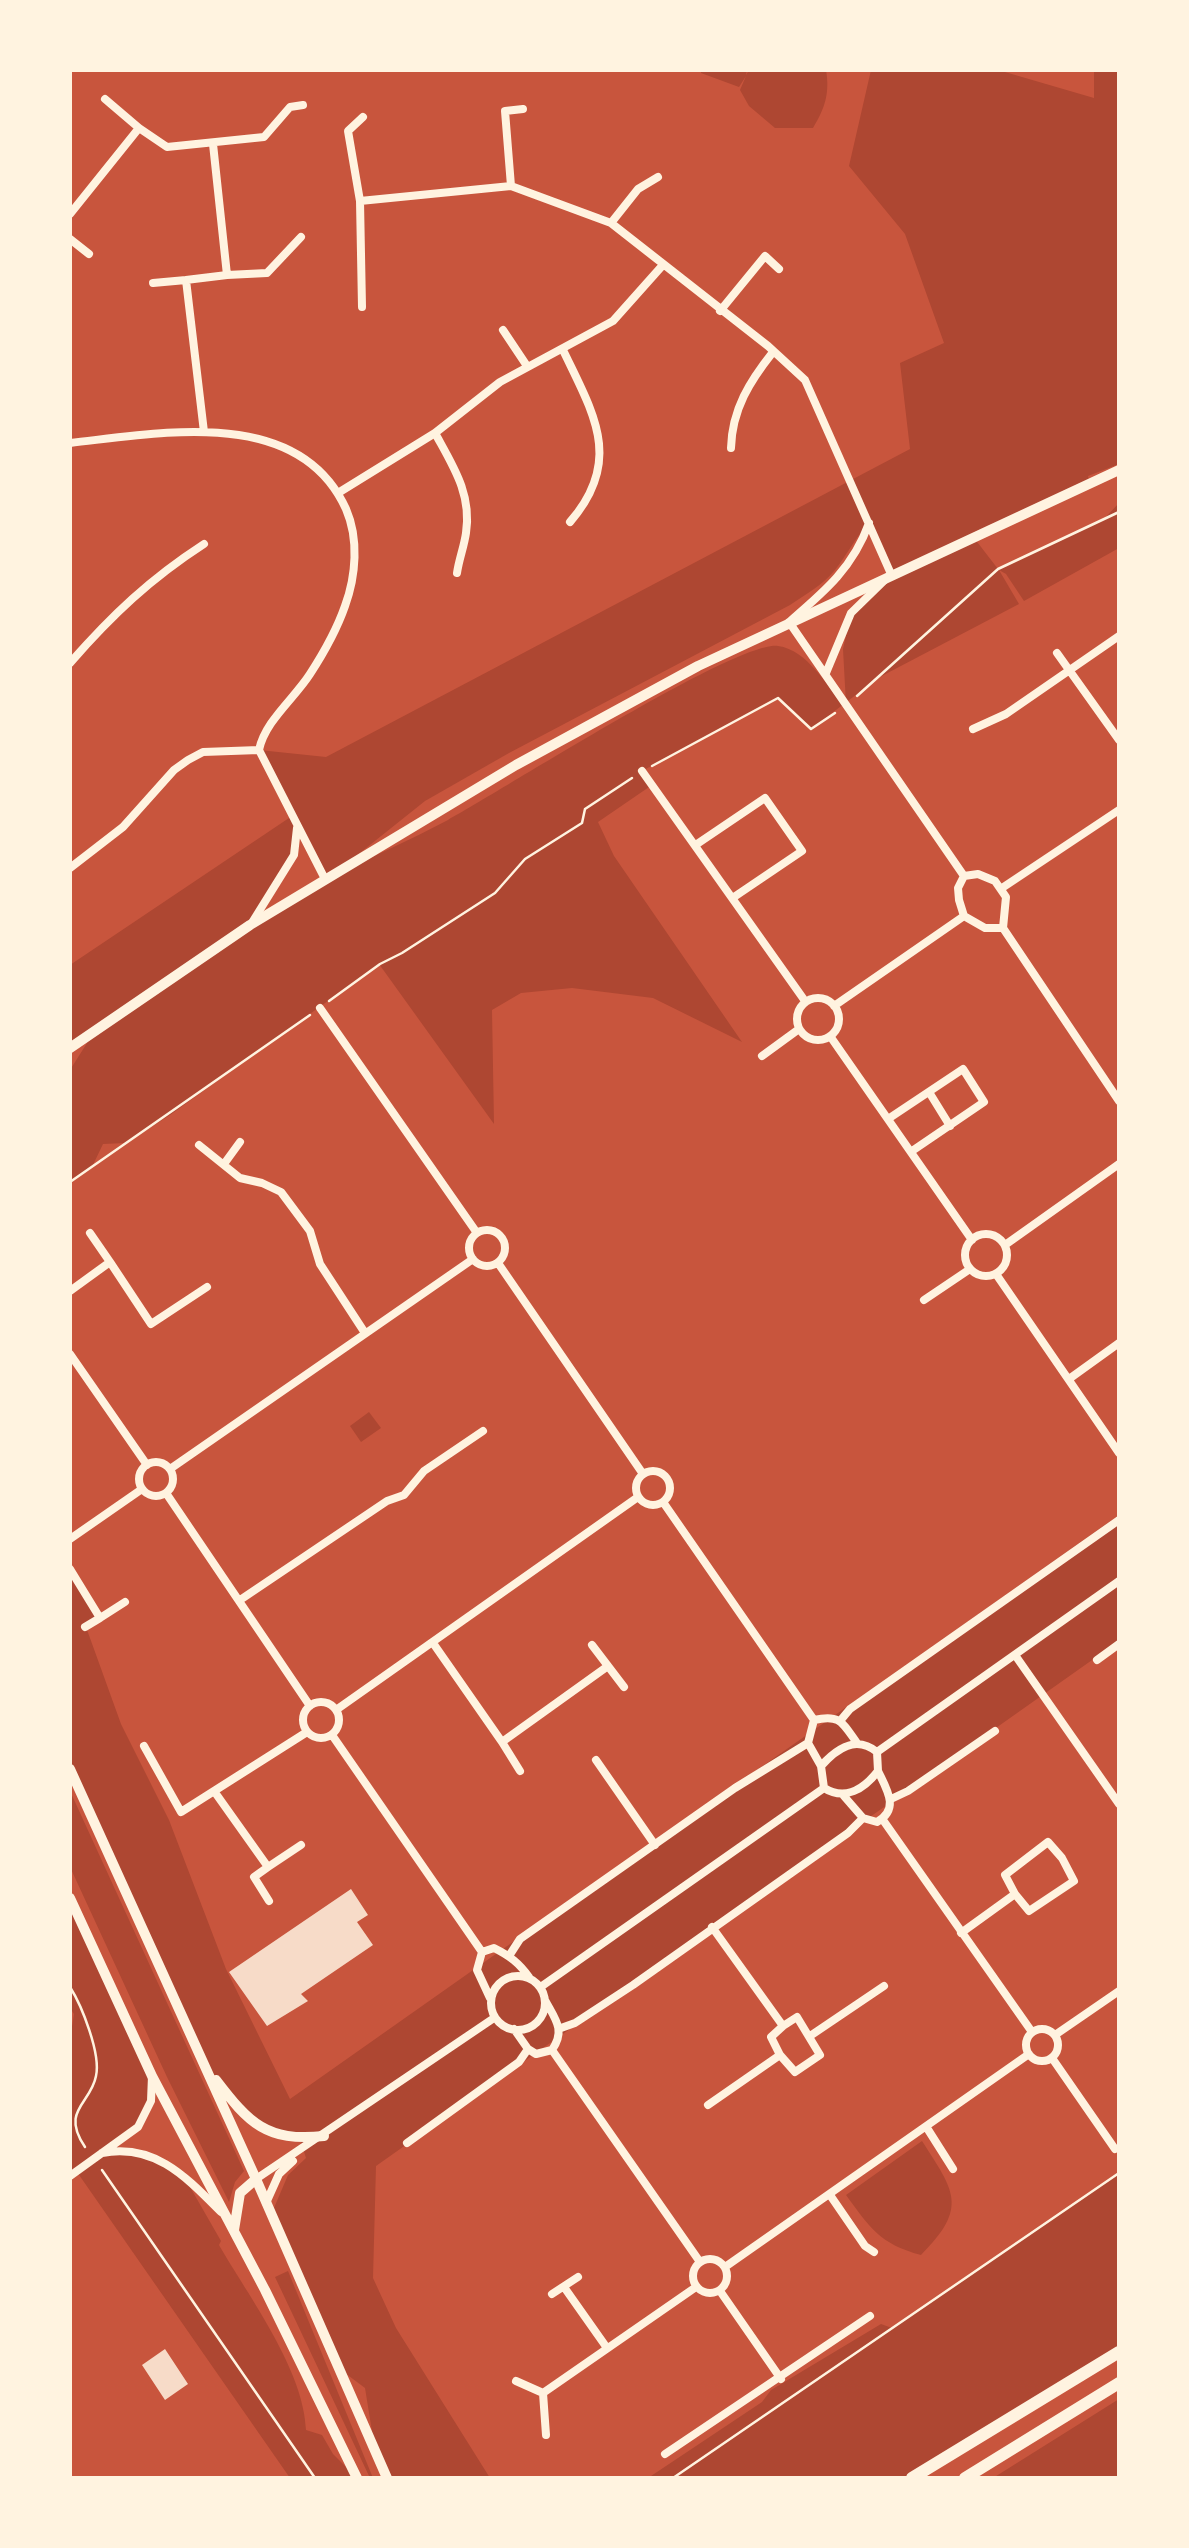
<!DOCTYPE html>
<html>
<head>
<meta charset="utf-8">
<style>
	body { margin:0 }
	#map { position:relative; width:1189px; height:2548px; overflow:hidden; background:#c8553d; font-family:Quicksand,sans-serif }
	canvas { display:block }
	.frame { position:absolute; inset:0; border:72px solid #fff3e0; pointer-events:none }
</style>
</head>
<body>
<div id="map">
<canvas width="1189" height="2548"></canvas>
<div class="frame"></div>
</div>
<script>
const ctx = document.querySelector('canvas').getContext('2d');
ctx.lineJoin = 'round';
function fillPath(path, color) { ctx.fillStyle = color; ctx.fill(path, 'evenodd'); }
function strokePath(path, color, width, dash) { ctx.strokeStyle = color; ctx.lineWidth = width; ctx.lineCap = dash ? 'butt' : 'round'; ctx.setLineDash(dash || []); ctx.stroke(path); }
const green = new Path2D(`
	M 701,70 L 747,70 L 746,75 L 749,70 L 826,70 C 830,93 825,108 813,128 L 775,128 L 749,106 L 740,90 L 746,76 L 739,87 L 701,73 Z
	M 871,70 L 998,70 L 1094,98 L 1094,70 L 1119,70 L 1119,464 L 1088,476 L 1090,484 L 1005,522 L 991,524 L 971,534 L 998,569 L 1104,519 L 1119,503 L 1119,548 L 1024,601 L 1006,574 L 999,570 L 1019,604 L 878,678 L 811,729 L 778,698 L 642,771 L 652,785 L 598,822 L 614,856 L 742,1042 L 653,998 L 572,988 L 521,993 L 492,1010 L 494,1124 L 379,964 L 170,1115 L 126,1143 L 103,1144 L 92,1167 L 70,1182 L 70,1070 L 94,1032 L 70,1048 L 70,965 L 292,816 L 259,750 L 326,757 L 910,449 L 900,363 L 944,343 L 905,234 L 849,166 ZM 868,524 L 891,574 L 851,613 L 843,649 L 846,704 C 825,686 808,650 778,646 C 737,640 500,792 448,820 C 410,840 370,858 331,876 L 425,801 L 509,753 L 790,605 C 806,594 823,585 835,570 C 847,555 855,538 868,524 ZM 298,829 L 324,880 L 252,922 L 294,855 Z
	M 369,1412 L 381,1428 L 361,1442 L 350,1426 Z
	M 1119,1515 L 1119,1641 L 376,2166 L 373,2278 L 396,2328 L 490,2478 L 387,2478 L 375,2450 L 365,2388 L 337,2367 L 271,2215 L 288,2175 L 306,2158 L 299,2136 L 258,2127 L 203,2063 L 70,1769 L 70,1569 L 100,1618 L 86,1627 L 121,1724 L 169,1820 L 226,1969 L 290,2099 Z
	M 70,1791 L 244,2171 L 235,2182 L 229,2202 L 167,2077 L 70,1867 Z
	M 70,1898 L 152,2076 L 145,2116 L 105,2151 L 135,2152 L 182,2173 L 221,2241 L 219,2245 C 249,2297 304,2370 306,2430 L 322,2435 L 333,2454 L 357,2478 L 290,2478 L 77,2172 L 70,2176 L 70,2039 L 74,2014 L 70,2008 Z
	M 922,2141 C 954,2191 969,2207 921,2255 C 880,2244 870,2228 846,2195 Z
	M 1119,2173 L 1119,2352 L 912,2478 L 648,2478 L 762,2402 L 771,2390 L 881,2324 L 892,2328 Z
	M 288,2271 L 373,2478 L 370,2478 L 275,2277 Z
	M 1119,2399 L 1119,2478 L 993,2478 Z`);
const building = new Path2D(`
	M 351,1889 L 368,1915 L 357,1922 L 373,1945 L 301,1994 L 308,2001 L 267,2026 L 229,1972 Z
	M 165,2349 L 188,2384 L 165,2400 L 142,2365 Z`);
const path = new Path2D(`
	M 857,696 L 998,569 L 1119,512
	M 652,766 L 778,698 L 811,729 L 835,713
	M 329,1001 L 380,964 L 402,953 L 495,893 L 525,859 L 582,823 L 585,809 L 632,778
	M 70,1182 L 310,1015
	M 70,1987 C 82,2006 101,2054 96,2076 C 91,2104 60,2110 85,2147
	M 102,2170 L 315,2478
	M 673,2478 L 1119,2173`);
const minor = new Path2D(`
	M 139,128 L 167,147 L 264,137 L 290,107 L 303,105
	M 213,144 L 227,275 L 267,273 L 301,237
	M 511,186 L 505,111 L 523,109
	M 360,201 L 348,131 L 363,117
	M 70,214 L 139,128 L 105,99
	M 611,223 L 638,189 L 658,177
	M 70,239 L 89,254
	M 153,283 L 186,280
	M 362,307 L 360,201 L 511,186 L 611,223 L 768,346 L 805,380 L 891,574 L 851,613 L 826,673
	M 720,311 L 765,256 L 779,269
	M 503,330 L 527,366
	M 563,350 C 593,413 624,460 570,522
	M 204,432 L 186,280 L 227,275
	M 435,433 C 453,466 472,494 466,533 C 464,547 459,559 457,573
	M 70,443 C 161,433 299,405 346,509 C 359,539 356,576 345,606 C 337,629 323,654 310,674 C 294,699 265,721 259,750 L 325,879
	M 731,448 C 732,409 750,381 773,352
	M 338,493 L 435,433 L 500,382 L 613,321 L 662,266
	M 869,523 C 853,568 824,592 789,622 L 964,876
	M 1057,653 L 1119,740
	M 70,663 C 112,615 150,579 204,544
	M 973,729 L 1006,714 L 1119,636
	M 642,771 L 805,1001
	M 697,844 L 765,798 L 802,851 L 734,897
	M 70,868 L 123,827 L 174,770 L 188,760 L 203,752 L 259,750
	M 978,874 L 995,881 L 1006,897 L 1003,928 L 985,928 L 964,916 L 959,900 L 958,888 L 964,876 Z
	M 1002,888 L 1119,810
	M 253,921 L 294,855 L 297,828
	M 1003,928 L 1119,1101
	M797 1019a21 21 0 1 1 42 0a21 21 0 1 1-42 0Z
	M 834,1006 L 964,916
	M 320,1008 L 477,1233
	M 830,1036 L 972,1240
	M 762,1056 L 799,1029
	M 929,1092 L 950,1126
	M 888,1119 L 963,1069 L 984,1102 L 912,1151
	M 199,1145 L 240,1178 L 262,1183 L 281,1192 L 310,1231 L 320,1264 L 365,1333
	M 224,1164 L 240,1142
	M469 1248a18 18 0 1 1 36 0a18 18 0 1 1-36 0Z
	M965 1255a21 21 0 1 1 42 0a21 21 0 1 1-42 0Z
	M 1005,1245 L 1119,1164
	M 110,1262 L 151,1324 L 207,1287
	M 498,1263 L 643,1474
	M 996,1274 L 1119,1453
	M 70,1291 L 110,1262 L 90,1233
	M 924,1300 L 970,1269
	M 70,1354 L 147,1465
	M 1069,1379 L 1119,1343
	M139 1479a17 17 0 1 1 34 0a17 17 0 1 1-34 0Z
	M 170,1469 L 473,1259
	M636 1488a17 17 0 1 1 34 0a17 17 0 1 1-34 0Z
	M 166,1493 L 310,1706
	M 663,1502 L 814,1720
	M 70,1539 L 142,1489
	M 70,1569 L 100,1618 L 125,1602
	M 240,1600 L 387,1501 L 404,1495 L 424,1471 L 483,1431
	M 85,1627 L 100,1618
	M 433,1643 L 502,1742 L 608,1666
	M 592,1645 L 624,1687
	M 1015,1655 L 1119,1804
	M 1097,1660 L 1119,1644
	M303 1720a18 18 0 1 1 36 0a18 18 0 1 1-36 0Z
	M 336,1710 L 638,1497
	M 840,1721 L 850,1709 L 1119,1520
	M 332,1735 L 482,1952
	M 502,1742 L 520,1771
	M 144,1746 L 181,1812 L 307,1732
	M 877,1752 L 1119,1581
	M 596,1760 L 655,1845
	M 821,1766 L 808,1743 L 814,1720 C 840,1714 842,1722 857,1743
	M 824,1788 L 821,1766 C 837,1748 856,1735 877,1752
	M 824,1788 C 845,1801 864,1789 878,1771 L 877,1752
	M 214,1791 L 268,1867 L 301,1845
	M 843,1795 L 863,1818 L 877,1822 C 900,1809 887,1790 878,1771
	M 891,1799 L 908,1791 L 995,1731
	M 883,1820 L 1032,2032
	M 268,1867 L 254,1877 L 269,1901
	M 712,1927 L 783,2026 L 797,2017 L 820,2055 L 795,2072 L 780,2055 L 771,2037 L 783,2026
	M 961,1933 L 1015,1894 L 1005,1875 L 1048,1842 L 1062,1858 L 1074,1881 L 1029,1911 L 1015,1894
	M 509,1956 L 520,1939 L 735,1788 L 808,1743
	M491 2003a27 27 0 1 1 54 0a27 27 0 1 1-54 0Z
	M 542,1986 L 824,1788
	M 490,1998 L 477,1970 L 482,1952 L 494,1948 C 510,1956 519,1963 529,1977
	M 561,2028 L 575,2023 L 633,1985 L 848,1833 L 863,1818
	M1026 2045a16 16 0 1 1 32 0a16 16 0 1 1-32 0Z
	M 514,2029 L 528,2049 L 536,2054 L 552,2050 C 566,2030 555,2019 545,2000
	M 1055,2035 L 1119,1991
	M 810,2036 L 884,1986
	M 552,2050 L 700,2262
	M 1052,2058 L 1115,2149
	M 708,2105 L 780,2055
	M 927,2128 L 953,2169
	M 407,2143 L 519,2062 L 528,2049
	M 102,2153 C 155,2143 186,2177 221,2212
	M 70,2176 L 138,2127 L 151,2101 L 152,2076
	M 256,2179 L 494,2018
	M 830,2195 L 865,2246 L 874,2252
	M 266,2203 L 279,2174 L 293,2161
	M693 2276a17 17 0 1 1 34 0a17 17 0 1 1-34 0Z
	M 725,2267 L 1029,2054
	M 564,2287 L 607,2348
	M 720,2291 L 781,2379
	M 552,2294 L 578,2277
	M 516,2381 L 543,2393 L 546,2435
	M 543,2393 L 696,2287
	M 665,2454 L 870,2316`);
const tertiary = new Path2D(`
	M 70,1048 L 250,925 L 516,765 L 698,666 L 1119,470
	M 70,1769 L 256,2179 L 387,2478
	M 70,1898 L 152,2076 L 265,2290 L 357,2478
	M 216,2080 C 249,2123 266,2142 324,2136
	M 234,2230 L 240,2193 L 256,2179`);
const primary = new Path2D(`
	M 912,2478 L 1119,2352
	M 965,2478 L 1119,2383`);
fillPath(green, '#ae4732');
fillPath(building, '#f7dbc8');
strokePath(path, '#fff3e0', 2.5);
strokePath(minor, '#fff3e0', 8);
strokePath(tertiary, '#fff3e0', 10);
strokePath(primary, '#fff3e0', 12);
</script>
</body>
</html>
